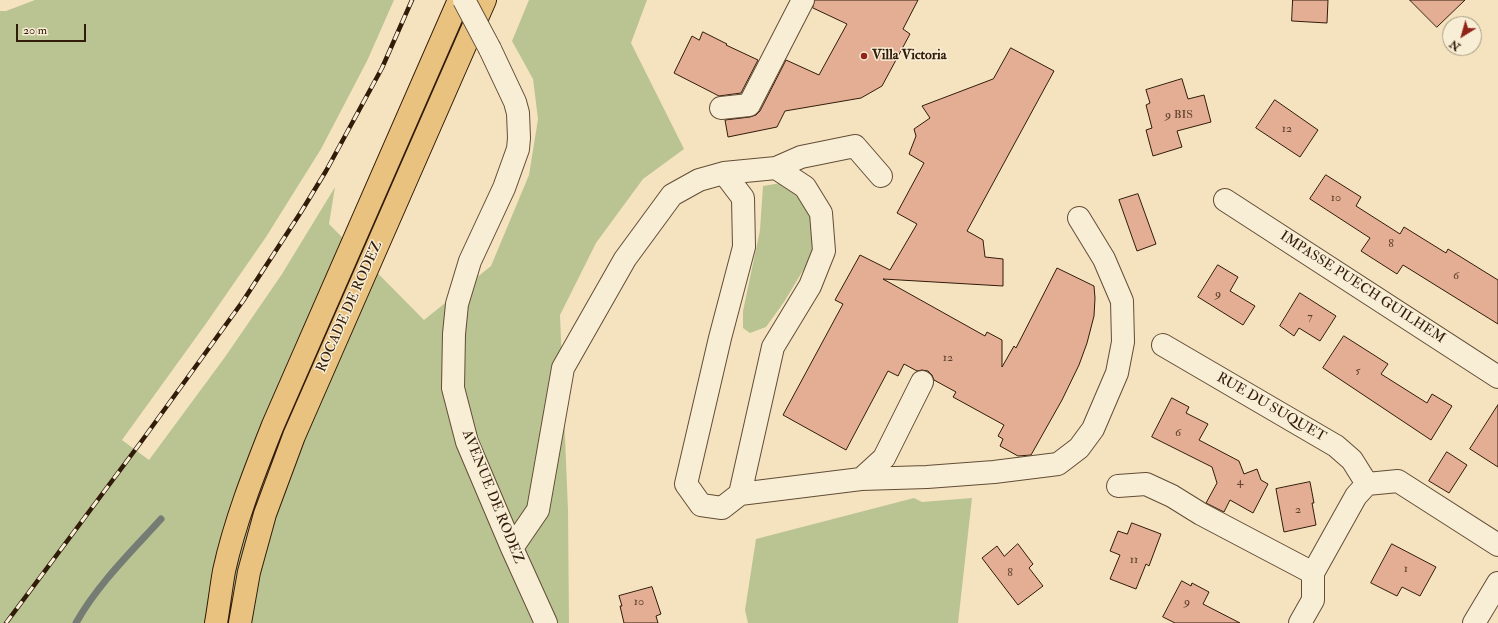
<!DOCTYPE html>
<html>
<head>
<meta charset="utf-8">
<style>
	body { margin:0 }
	#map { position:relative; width:1498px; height:623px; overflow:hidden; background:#f5e3bf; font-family:"IM FELL Double Pica",serif }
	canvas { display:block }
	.north { position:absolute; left:1442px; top:16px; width:40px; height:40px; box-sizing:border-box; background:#f8edd5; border:1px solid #a89983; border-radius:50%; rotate:217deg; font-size:11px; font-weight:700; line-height:16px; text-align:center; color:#311b09 }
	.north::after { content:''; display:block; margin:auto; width:14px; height:18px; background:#8f2418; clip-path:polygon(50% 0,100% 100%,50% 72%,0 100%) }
	.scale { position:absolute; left:16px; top:24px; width:70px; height:18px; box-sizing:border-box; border:2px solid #311b09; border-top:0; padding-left:5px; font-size:12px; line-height:14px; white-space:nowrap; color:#311b09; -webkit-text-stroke:3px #f8edd5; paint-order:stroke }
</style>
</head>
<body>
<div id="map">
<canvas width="1498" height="623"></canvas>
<div class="north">N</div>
<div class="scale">20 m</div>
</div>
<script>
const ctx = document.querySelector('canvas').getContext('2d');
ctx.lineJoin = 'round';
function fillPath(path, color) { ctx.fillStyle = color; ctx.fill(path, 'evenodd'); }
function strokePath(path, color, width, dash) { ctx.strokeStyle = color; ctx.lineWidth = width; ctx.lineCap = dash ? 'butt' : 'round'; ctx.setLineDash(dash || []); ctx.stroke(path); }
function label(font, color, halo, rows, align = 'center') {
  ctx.font = font + ' "IM FELL Double Pica",serif'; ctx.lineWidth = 3; ctx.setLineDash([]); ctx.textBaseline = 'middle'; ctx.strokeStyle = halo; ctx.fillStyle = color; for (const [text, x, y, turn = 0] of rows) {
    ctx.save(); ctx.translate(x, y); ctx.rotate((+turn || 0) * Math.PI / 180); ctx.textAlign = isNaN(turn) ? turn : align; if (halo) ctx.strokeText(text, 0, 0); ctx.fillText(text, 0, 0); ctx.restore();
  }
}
const green = new Path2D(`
	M 35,0 L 394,0 L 367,61 L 321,149 L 266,237 L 205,325 L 122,440 L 149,460 L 225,357 L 282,274 L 335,187 L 329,224 L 424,320 L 491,266 L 529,175 L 538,119 L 533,79 L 512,41 L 529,0 L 647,0 L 631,43 L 684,149 L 643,179 L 596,243 L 560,315 L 568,510 L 569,623 L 0,623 L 0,11 L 6,11 Z
	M 781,183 L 795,194 L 812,215 L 816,241 L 805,267 L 784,302 L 766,327 L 750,333 L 743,328 L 743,311 L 760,230 L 763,186 Z
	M 914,498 L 922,502 L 972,498 L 958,623 L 748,623 L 745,610 L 756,539 Z`);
const stream = new Path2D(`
	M 76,623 C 97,585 132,551 161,519`);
const building = new Path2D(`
	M 815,0 L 918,0 L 903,29 L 910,34 L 882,86 L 861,98 L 785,111 L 777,127 L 728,137 L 725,120 L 750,117 L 756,115 L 760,111 L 786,60 L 819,75 L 847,24 L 813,8 Z
	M 1293,0 L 1328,0 L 1327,23 L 1292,21 Z
	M 1410,0 L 1465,0 L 1437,27 Z
	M 703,32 L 727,44 L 726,45 L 758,60 L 741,93 L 719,96 L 674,73 L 692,36 L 699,40 Z
	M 1011,48 L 1054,71 L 967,231 L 983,240 L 985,257 L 1003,259 L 1003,286 L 883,279 L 985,336 L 987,332 L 1002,340 L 1002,367 L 1014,346 L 1016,348 L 1057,268 L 1094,286 L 1095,298 L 1094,316 L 1087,343 L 1079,365 L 1062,400 L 1031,455 L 1018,456 L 1000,446 L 1003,439 L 998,436 L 1004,425 L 953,397 L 956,392 L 934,380 L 932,375 L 928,371 L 922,370 L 917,371 L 904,364 L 898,376 L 888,371 L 846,450 L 783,415 L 843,304 L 835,300 L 860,255 L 890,270 L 917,224 L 897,213 L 924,163 L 909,154 L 916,136 L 914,129 L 930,118 L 922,106 L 993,79 Z
	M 1182,79 L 1188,99 L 1204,95 L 1211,122 L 1177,131 L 1182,147 L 1153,156 L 1146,130 L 1152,128 L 1146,105 L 1150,103 L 1146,90 Z
	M 1275,100 L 1318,130 L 1300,157 L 1256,128 Z
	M 1326,175 L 1361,197 L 1356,206 L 1400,234 L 1404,227 L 1446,253 L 1448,249 L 1498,280 L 1498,324 L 1403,265 L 1397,274 L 1361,251 L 1370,238 L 1310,199 Z
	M 1138,194 L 1156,244 L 1137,251 L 1119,200 Z
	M 1218,265 L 1238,277 L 1230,291 L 1255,306 L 1243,325 L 1198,297 Z
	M 1300,293 L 1336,316 L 1320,341 L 1299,328 L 1294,336 L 1280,326 Z
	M 1344,336 L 1388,364 L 1381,374 L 1427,403 L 1432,394 L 1452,406 L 1431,440 L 1323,368 Z
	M 1172,398 L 1189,407 L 1186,413 L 1208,424 L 1199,440 L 1239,461 L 1244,474 L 1257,469 L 1261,480 L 1268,484 L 1253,513 L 1230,500 L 1224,512 L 1206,503 L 1217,483 L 1212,467 L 1152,437 Z
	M 1498,405 L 1498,467 L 1470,449 Z
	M 1447,452 L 1467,465 L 1449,493 L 1429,481 Z
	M 1310,482 L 1314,503 L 1312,503 L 1316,525 L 1284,532 L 1276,489 Z
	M 1132,523 L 1161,534 L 1149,566 L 1146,564 L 1136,589 L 1110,579 L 1120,555 L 1110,551 L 1118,531 L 1127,534 Z
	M 1018,544 L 1033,564 L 1029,568 L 1043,586 L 1018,605 L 982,558 L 997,546 L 1004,556 Z
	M 1392,544 L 1436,567 L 1420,596 L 1402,587 L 1397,596 L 1371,583 Z
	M 1182,581 L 1191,586 L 1192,583 L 1209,592 L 1203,604 L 1240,623 L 1175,623 L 1163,617 Z
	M 652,587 L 661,614 L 656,616 L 658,623 L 624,623 L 620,606 L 622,606 L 619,596 Z`);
const minor = new Path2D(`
	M 490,49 L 515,102 L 518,113 L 519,138 L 518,149 L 504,188 L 470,261 L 457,304 L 454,334 L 453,388 L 467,442 L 512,548 L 546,623
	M 721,108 L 749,105 L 803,0
	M 724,173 L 776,168 L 801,157 L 855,146 L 881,176
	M 1225,200 L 1498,377
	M 1163,345 L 1336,446 L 1352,460 L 1367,484 L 1398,481 L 1498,545
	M 861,479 L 927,477 L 994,472 L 1058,464 L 1079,448 L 1093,429 L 1117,373 L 1123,342 L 1122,301 L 1104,259 L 1079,218
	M 1118,486 L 1146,484 L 1172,496 L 1201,514 L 1313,573 L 1356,496 L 1367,484
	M 740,494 L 773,347 L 810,286 L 824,251 L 821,213 L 805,187 L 776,168
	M 512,548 L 538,510 L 563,368 L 625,259 L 672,195 L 699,180 L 724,173 L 743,198 L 744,247 L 720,338 L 686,484 L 701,505 L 722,508 L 740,494 L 861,479 L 884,458 L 922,382
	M 1300,623 L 1313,600 L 1313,573
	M 1474,623 L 1498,583`);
const highway = new Path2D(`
	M 216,623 C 219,606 221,588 224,571 C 235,521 254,473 273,425 L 459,0
	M 240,623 L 249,572 L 265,514 L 294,436 L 485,0`);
const rail = new Path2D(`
	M 6,623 L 141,442 L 243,301 L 301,212 L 326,171 L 382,68 L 412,0`);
const minorBridge = new Path2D(`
	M 464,0 L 490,49`);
const markers = [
	[864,56,4,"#8f2418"]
];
const numberNames = [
	["9 BIS",1179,115],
	["12",1287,129],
	["10",1336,198],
	["8",1391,244],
	["6",1456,276],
	["9",1218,294],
	["7",1310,317],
	["12",948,358],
	["5",1358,371],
	["6",1178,433],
	["4",1240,482],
	["2",1298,510],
	["11",1134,560],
	["1",1406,569],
	["8",1010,573],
	["10",639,602],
	["9",1187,602]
];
const poiNames = [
	["Villa Victoria",872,56]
];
const streetNames = [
	["IMPASSE PUECH GUILHEM",1362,288,33],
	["ROCADE DE RODEZ",350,307,-66],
	["RUE DU SUQUET",1271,408,30],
	["AVENUE DE RODEZ",492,497,68]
];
fillPath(green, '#bac493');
strokePath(stream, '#747c74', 7);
fillPath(building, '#e4ae94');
strokePath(building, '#311b09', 1);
strokePath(minor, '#624d36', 24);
strokePath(highway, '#311b09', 24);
strokePath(minor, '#f8edd5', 22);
strokePath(highway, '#eac280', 22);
strokePath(rail, '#311b09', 4.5);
strokePath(rail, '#f8edd5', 3, [9]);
strokePath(minorBridge, '#624d36', 24, []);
strokePath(minorBridge, '#f8edd5', 22);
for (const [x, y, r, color] of markers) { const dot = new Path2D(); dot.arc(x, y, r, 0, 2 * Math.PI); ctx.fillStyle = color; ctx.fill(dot); strokePath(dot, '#f8edd5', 1.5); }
label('12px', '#5e402c', null, numberNames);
label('bold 14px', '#311b09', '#f8edd5', poiNames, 'left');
label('14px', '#311b09', '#f8edd5', streetNames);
</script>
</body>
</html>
